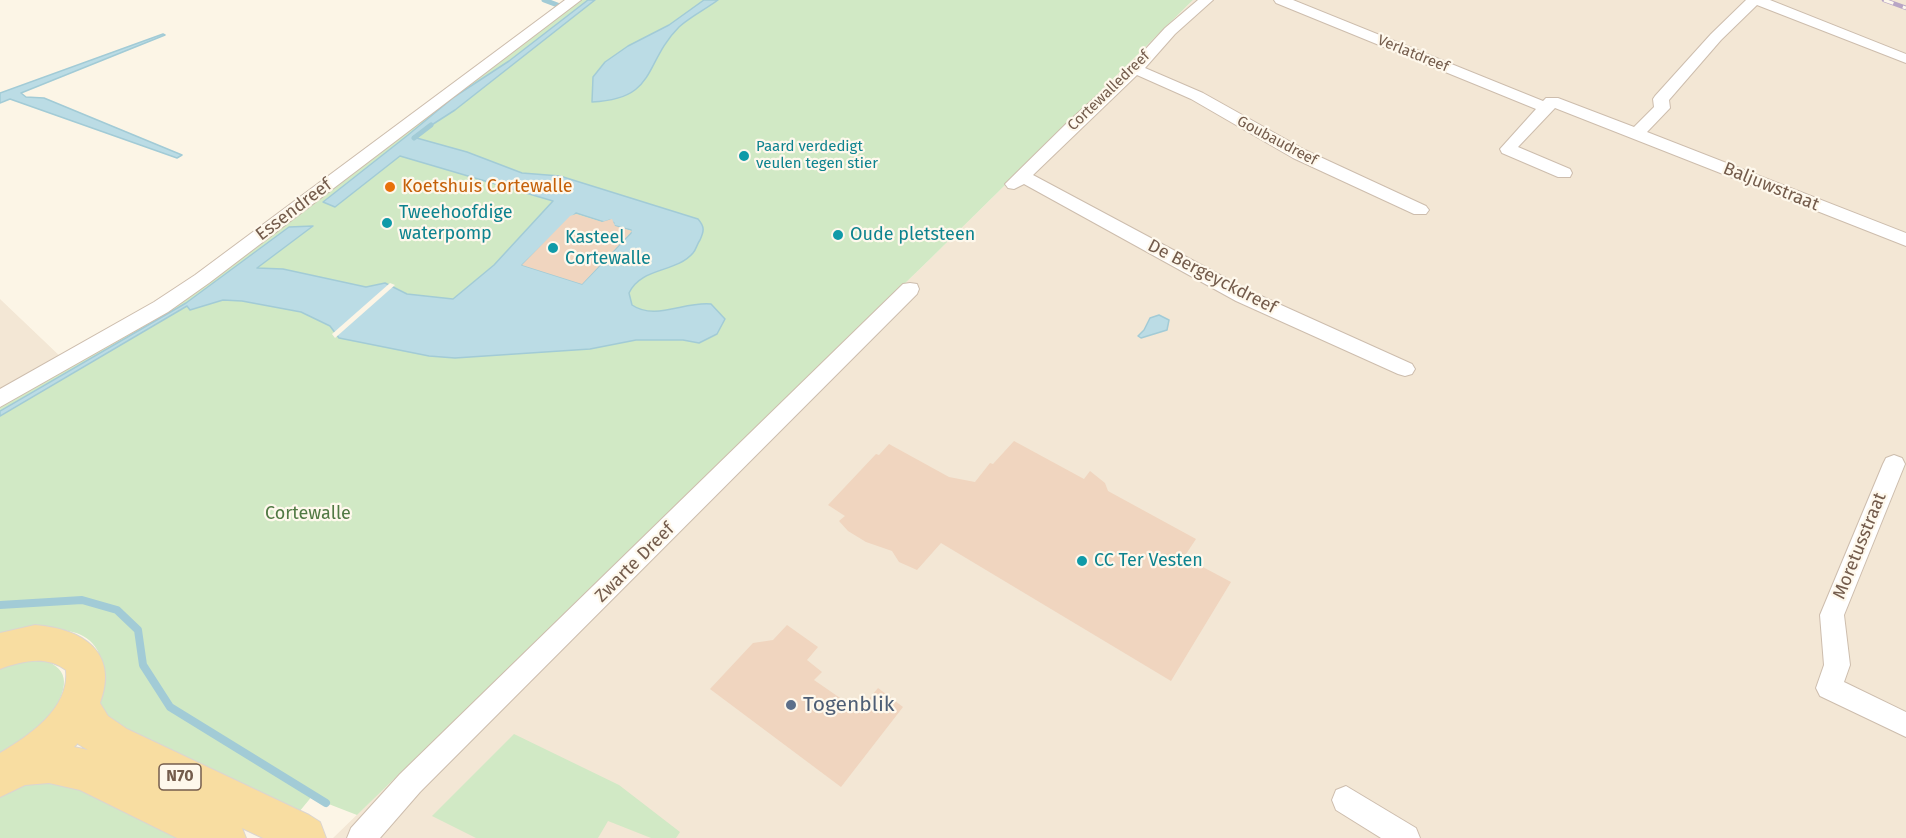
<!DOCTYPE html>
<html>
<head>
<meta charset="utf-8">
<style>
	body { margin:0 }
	canvas { display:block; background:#fcf5e6 }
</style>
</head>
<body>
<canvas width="1906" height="838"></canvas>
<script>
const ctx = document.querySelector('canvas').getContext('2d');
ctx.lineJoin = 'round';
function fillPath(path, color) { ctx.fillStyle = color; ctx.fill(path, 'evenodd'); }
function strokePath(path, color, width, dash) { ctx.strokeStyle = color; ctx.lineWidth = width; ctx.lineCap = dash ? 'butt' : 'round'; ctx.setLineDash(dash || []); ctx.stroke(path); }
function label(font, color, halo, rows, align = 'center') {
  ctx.font = font + ' "Fira Sans",sans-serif'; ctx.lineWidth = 4.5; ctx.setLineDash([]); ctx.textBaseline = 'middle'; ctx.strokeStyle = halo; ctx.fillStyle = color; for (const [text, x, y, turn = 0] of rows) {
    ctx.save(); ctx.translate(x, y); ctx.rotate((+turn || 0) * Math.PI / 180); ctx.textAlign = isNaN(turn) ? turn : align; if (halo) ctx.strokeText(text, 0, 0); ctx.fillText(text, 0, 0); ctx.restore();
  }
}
const residential = new Path2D(`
	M 1193,0 L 1906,0 L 1906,838 L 333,838 L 929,260 Z
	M 0,299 L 64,360 L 0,395 Z`);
const green = new Path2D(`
	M 579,0 L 1193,0 L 929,260 L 357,815 L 326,803 L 313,795 L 299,812 L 125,730 C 115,723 103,716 99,704 C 96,691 105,675 102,662 C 91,616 32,630 0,639 L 0,404 L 98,349 Z
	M 38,658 C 70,667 69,685 54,710 C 50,717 47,725 42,730 C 32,742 13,751 0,760 L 0,665 Z
	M 514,734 L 619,785 L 680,832 L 676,838 L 651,838 L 608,821 L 598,838 L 476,838 L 432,816 Z
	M 46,768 L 200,838 L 0,838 L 0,783 Z`);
const water = new Path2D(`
	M 588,0 L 595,0 L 455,110 L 413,137 L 467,152 L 522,173 L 560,176 L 698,219 C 705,227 704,231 700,240 C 697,244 696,250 693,253 C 676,273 641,267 629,293 L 632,305 C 655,321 685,301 711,304 L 725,319 L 717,334 L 699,343 L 683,340 L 636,340 L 590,349 L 455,358 L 429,356 L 339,338 L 330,326 L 301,312 L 242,301 L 223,300 L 190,310 L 187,306 L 0,416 L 0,411 L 186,303 L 289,227 L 313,226 L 257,268 L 283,269 L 366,287 L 385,283 L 407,294 L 453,299 L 494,265 L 553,201 L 400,156 L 335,207 L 323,202 L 408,135 L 454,97 L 509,61 ZM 576,213 L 604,222 L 610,220 L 614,223 L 612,225 L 631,230 L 631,233 L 582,284 L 522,265 Z
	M 704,0 L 718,0 C 706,9 690,17 679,27 C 643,63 658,99 592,102 L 593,77 L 605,62 L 628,46 L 669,25 Z
	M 163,34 L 165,35 L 21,93 L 26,97 L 44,98 L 182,155 L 177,158 L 10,99 L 0,103 L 0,93 Z
	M 1159,315 L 1169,320 L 1167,330 L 1141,338 L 1138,336 L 1144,330 L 1150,318 Z`);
const pier = new Path2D(`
	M 390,283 L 395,285 L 335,338 L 332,334 Z`);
const streamFar1 = new Path2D(`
	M 544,0 L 560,6
	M 414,138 L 431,125`);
const stream = new Path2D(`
	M 0,605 L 82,600 L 117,610 L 138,630 L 143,665 L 170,707 L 326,803`);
const building = new Path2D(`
	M 576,214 L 602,222 L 612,219 L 615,226 L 632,231 L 582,284 L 522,265 L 570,216 Z
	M 1014,441 L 1084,479 L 1090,471 L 1105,483 L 1108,491 L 1196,539 L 1184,557 L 1231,582 L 1171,681 L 941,543 L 917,570 L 899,562 L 892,551 L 866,542 L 848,531 L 839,521 L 845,516 L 828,505 L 876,454 L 879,455 L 889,444 L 949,477 L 975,482 L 990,463 L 993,464 Z
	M 787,625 L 818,647 L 807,660 L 822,672 L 814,680 L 859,711 L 878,688 L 903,707 L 841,787 L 710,689 L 753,643 L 773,640 Z`);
const minor = new Path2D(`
	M 565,0 L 581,0 L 209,283 L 168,312 L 0,407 L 0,389 L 154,302 L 195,275 Z
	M 1198,0 L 1213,0 L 1175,34 L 1145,68 L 1203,93 L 1305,150 L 1426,206 L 1429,210 L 1426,214 L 1414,214 L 1293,158 L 1191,99 L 1137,75 L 1033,175 L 1250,291 L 1412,364 L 1415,369 L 1412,374 L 1405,376 L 1398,374 L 1236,301 L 1024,184 L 1014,189 L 1008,188 L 1005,184 L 1069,121 L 1130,66 L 1165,28 Z
	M 1274,0 L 1293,0 L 1543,101 L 1546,98 L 1558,98 L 1634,127 L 1654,107 L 1653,99 L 1655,96 L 1711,34 L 1746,0 L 1770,0 L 1906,54 L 1906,63 L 1757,5 L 1721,40 L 1669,100 L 1670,108 L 1647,132 L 1906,233 L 1906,246 L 1555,108 L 1518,147 L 1570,169 L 1572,173 L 1570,177 L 1558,177 L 1502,153 L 1500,149 L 1536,109 L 1276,3 Z
	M 910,283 L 917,284 L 919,289 L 917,294 L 420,792 L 380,838 L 347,838 L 351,828 L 400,774 L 903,284 Z
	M 1894,455 L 1902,458 L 1905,464 L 1844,615 L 1850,665 L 1844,682 L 1906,712 L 1906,737 L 1820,696 L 1816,688 L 1824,665 L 1820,615 L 1883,464 L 1886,458 Z
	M 1346,786 L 1416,828 L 1420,838 L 1381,838 L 1336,810 L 1332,800 L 1336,790 Z`);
const primary = new Path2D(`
	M 35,625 C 83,629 119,652 100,703 L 108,716 L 127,729 L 309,815 L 320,822 L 326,838 L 263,838 L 242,828 L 246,838 L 177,838 L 80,790 L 49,783 L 25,785 L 0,797 L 0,753 C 29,736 70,708 66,670 C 46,655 22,661 0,669 L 0,633 ZM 78,743 L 78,744 L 88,750 L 74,747 Z`);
const rail = new Path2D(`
	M 1884,0 L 1906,8`);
const markers = [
	[744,156,6,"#0f9aa8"],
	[390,187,6,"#e8710a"],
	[387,223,6,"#0f9aa8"],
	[838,235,6,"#0f9aa8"],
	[553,248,6,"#0f9aa8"],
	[1082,561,6,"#0f9aa8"],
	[791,705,6,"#5c6f8a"]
];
const farStreetnames = [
	["Verlatdreef",1413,54,22],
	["Cortewalledreef",1109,91,-44],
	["Goubaudreef",1277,141,28]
];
const farCulturenames = [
	["Paard verdedigt",756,147],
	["veulen tegen stier",756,164]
];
const shields = [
	[180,777,42]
];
const shieldNames = [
	["N70",180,777]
];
const foodNames = [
	["Koetshuis Cortewalle",402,187]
];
const streetNames = [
	["Baljuwstraat",1771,187,22],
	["Essendreef",294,210,-37],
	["De Bergeyckdreef",1212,277,27],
	["Moretusstraat",1860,546,-68],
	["Zwarte Dreef",635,563,-45]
];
const cultureNames = [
	["Tweehoofdige",399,213],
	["waterpomp",399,234],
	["Oude pletsteen",850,235],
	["Kasteel",565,238],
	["Cortewalle",565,259],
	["CC Ter Vesten",1094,561]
];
const parkNames = [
	["Cortewalle",308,514]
];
const nearServicenames = [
	["Togenblik",803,705]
];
fillPath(residential, '#f3e7d5');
fillPath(green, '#d1e9c5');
fillPath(water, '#bbdce5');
strokePath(water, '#a2cbd6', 1.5);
fillPath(pier, '#fcf5e6');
strokePath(streamFar1, '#a2cbd6', 5);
strokePath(stream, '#a2cbd6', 8);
fillPath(building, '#f0d5bf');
strokePath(minor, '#cdbdad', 2);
strokePath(primary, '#dbd5d0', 2);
fillPath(minor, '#fff');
fillPath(primary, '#f8dda1');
strokePath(rail, '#b8a5c5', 4.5);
strokePath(rail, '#fef8ec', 3, [10]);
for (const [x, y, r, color] of markers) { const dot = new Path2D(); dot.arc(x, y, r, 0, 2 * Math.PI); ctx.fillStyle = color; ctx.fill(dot); strokePath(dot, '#fef8ec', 2); }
label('15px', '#745c4c', '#fef8ec', farStreetnames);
label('15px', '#0d838f', '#fef8ec', farCulturenames, 'left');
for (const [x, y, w] of shields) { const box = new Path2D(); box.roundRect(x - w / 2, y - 13, w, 26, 4.5); ctx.fillStyle = '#fef8ec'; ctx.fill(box); strokePath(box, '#745c4c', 1.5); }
label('bold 16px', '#745c4c', null, shieldNames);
label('18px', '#c56008', '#fef8ec', foodNames, 'left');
label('18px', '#745c4c', '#fef8ec', streetNames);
label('18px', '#0d838f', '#fef8ec', cultureNames, 'left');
label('18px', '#517944', '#fef8ec', parkNames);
label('21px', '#4e5e75', '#fef8ec', nearServicenames, 'left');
</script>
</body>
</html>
